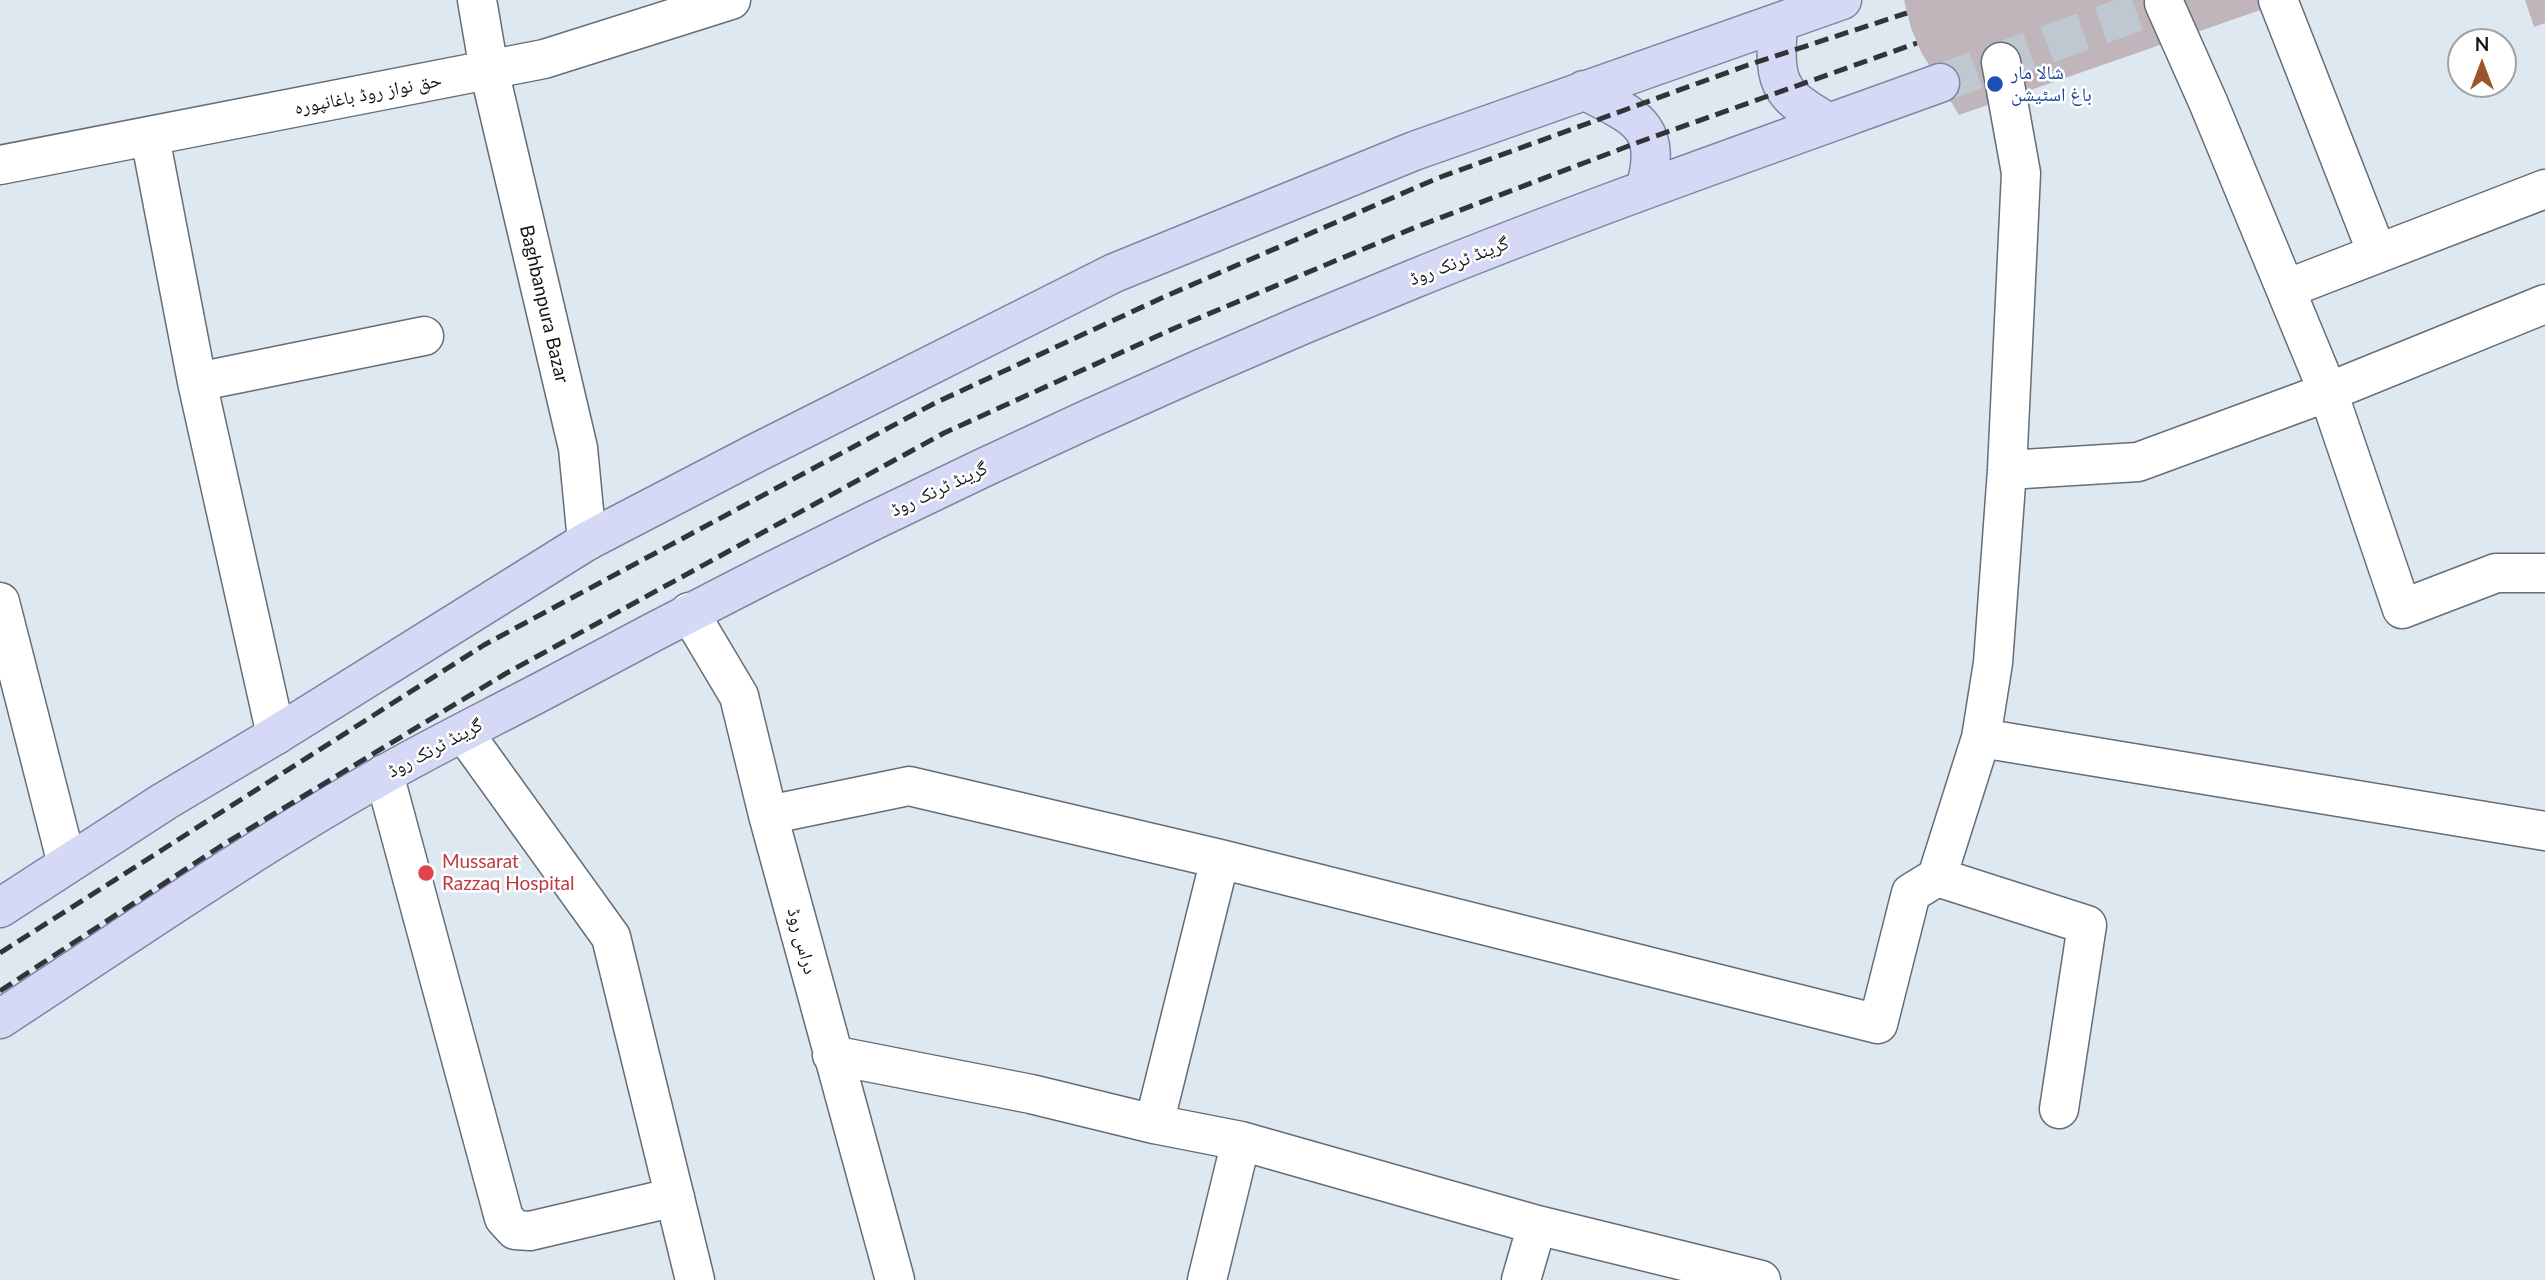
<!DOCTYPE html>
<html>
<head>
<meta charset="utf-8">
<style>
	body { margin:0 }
	#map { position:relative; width:2545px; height:1280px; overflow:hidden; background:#dee8f1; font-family:Lato,sans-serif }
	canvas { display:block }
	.north { position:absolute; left:2447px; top:28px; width:70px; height:70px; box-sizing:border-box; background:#fff; border:2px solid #a0a1a3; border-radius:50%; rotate:0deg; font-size:19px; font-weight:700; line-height:28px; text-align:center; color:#121518 }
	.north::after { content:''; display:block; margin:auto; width:24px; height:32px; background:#9a5629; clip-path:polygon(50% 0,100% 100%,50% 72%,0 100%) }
</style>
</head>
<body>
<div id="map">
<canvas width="2545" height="1280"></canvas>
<div class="north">N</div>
</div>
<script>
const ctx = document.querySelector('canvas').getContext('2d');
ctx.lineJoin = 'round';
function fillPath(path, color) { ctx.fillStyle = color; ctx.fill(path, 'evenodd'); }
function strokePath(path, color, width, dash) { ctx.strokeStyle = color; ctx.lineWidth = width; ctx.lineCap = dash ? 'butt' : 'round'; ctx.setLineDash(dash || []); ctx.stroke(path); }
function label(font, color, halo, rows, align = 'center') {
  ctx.font = font + ' Lato,"Noto Naskh Arabic",sans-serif'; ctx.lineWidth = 5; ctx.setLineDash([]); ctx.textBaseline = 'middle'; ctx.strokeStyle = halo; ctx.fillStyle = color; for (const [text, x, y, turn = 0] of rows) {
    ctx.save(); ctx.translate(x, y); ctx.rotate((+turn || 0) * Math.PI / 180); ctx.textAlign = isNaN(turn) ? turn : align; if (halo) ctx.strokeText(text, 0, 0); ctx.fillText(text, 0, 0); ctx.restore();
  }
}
const building = new Path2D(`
	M 1904,0 L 2289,0 L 1959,115 L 1921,52 L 1911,28 Z
	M 2525,0 L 2545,0 L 2545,23 L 2534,27 Z`);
const majorTunnel = new Path2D(`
	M 1940,83 L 2171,0`);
const minor = new Path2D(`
	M 477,0 L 489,70 L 578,448 L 587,541
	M 2278,0 L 2377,253
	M 2164,3 L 2208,102 L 2328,392 L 2402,609 L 2496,573 L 2545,573
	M 150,137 L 197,382 L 276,735
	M 0,165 L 544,59 L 731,0
	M 2286,289 L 2545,189
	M 197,382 L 424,336
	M 2007,470 L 2138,462 L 2328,392 L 2545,304
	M 0,602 L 67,864
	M 689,612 L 739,696 L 768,815 L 895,1280
	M 464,733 L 611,937 L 695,1280
	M 1981,738 L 2545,831
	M 384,774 L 504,1218 L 515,1230 L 530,1231 L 675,1197
	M 768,815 L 909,786 L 1220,859 L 1878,1024 L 1911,893 L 1937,877 L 1981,738 L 1993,663 L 2007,470 L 2021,173 L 2001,62
	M 1937,877 L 2087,925 L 2059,1109
	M 832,1055 L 1031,1094 L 1154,1124 L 1241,1141 L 1537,1225 L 1761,1280
	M 1154,1124 L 1220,859
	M 1207,1280 L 1241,1141
	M 1521,1280 L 1537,1225`);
const major = new Path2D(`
	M 1778,23 C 1777,43 1773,72 1785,89 C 1794,104 1815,114 1829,123
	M 1584,90 C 1634,117 1664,124 1645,189
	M 0,908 L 165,801 L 276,735 L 587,541 L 756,453 L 1114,273 L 1414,151 L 1842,0
	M 0,1019 C 127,936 252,849 385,774 C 438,744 493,717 548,688 C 828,537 1115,400 1411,280 C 1585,209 1763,147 1940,83`);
const rail = new Path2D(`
	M 0,953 L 484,645 L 935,403 L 1166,296 L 1438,178 L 1748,65 L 1907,13
	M 0,991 L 221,846 L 505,674 L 944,433 L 1175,328 L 1416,227 L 1639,142 L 1917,43`);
const markers = [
	[1995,84,9,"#1a4fb4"],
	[426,873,9,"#e0444e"]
];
const transitNames = [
	["شالا مار",2011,73],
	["باغ اسٹیشن",2011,95]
];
const streetNames = [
	["حق نواز روڈ باغانپورہ",368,94,-11],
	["گرینڈ ٹرنک روڈ",1459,261,-21],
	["Baghbanpura Bazar",544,304,77],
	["گرینڈ ٹرنک روڈ",939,489,-25],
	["گرینڈ ٹرنک روڈ",435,748,-28],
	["دراس روڈ",802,941,75]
];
const healthNames = [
	["Mussarat",442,862],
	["Razzaq Hospital",442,884]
];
fillPath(building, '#c1b5bc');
strokePath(majorTunnel, '#bfc8d0', 38, [38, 19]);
strokePath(minor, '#656d76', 41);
strokePath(major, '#7f84a4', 41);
strokePath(minor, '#fff', 38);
strokePath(major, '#d6d9f6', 38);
strokePath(rail, '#313539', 5, [14, 7]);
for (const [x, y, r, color] of markers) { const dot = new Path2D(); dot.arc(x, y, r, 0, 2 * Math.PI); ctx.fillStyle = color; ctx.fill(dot); strokePath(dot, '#fff', 2.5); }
label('19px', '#164399', '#fff', transitNames, 'left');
label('19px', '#121518', '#fff', streetNames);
label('19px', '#be3a42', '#fff', healthNames, 'left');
</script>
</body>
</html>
